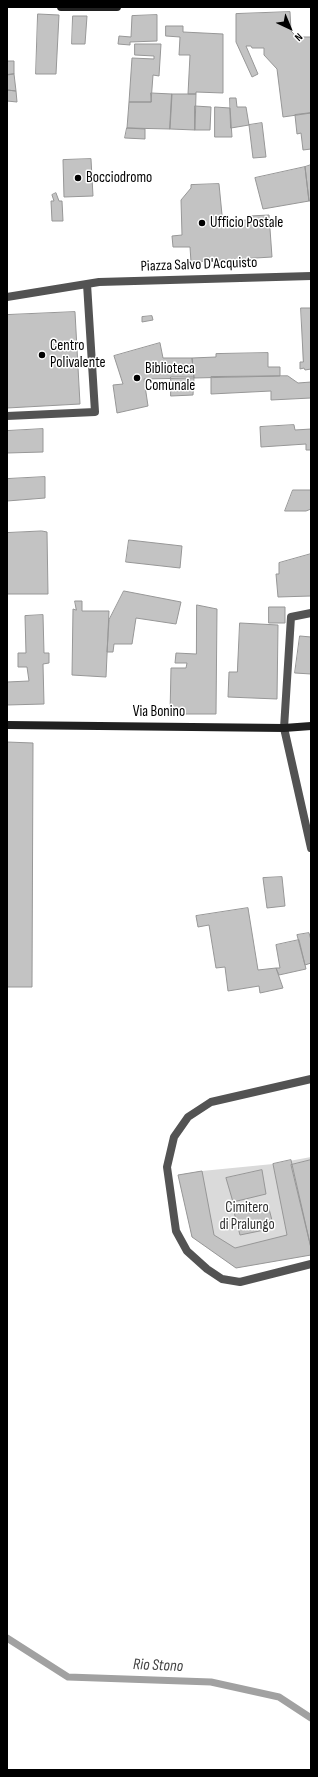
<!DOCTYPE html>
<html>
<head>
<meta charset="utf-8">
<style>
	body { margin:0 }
	#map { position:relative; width:318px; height:1777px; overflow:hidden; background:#fff; font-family:"Sofia Sans Condensed",sans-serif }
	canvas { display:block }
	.frame { position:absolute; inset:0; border:8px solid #000; pointer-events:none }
	.north { position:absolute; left:270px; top:8px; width:40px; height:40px; -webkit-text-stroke:3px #fff; paint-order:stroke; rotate:136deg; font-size:11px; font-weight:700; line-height:16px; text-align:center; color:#000 }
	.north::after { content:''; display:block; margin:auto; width:14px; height:18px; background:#000; clip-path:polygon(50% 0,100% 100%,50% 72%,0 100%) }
</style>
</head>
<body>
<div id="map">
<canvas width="318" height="1777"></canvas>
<div class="frame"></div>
<div class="north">N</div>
</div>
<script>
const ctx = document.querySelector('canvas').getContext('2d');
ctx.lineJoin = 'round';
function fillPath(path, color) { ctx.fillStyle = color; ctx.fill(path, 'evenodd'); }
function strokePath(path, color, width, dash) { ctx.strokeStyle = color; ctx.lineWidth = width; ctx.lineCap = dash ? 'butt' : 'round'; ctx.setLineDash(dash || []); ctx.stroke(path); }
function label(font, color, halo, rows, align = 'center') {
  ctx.font = font + ' "Sofia Sans Condensed",sans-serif'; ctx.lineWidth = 3; ctx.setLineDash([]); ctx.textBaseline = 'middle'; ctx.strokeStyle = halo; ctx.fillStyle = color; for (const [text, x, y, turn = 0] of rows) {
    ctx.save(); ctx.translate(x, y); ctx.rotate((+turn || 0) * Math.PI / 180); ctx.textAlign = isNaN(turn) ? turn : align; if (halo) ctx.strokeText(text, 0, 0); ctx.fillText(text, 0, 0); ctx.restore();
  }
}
const green = new Path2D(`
	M 311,1157 L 311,1255 L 236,1268 L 192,1237 L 178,1175 L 202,1171 L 273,1164 Z`);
const stream = new Path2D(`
	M 7,1638 L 68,1677 L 211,1682 L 279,1697 L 311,1718`);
const building = new Path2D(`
	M 290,12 L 291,31 L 297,37 L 311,37 L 311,113 L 283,117 L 277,69 L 264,55 L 264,48 L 252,48 L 251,46 L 246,46 L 258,74 L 252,77 L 236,42 L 236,14 Z
	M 38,14 L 59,15 L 56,74 L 36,74 Z
	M 157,15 L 157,41 L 130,42 L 130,45 L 118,44 L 119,36 L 131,37 L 132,16 Z
	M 73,16 L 87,16 L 85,44 L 72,44 Z
	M 166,26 L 183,26 L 183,32 L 223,34 L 223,93 L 196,92 L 196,94 L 188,94 L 190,55 L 179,55 L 180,37 L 166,36 Z
	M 135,44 L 161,44 L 159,76 L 153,75 L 151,102 L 129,102 L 132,58 L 154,59 L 154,56 L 135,55 Z
	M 7,61 L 14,61 L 14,74 L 7,75 Z
	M 14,74 L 16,91 L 7,90 L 7,75 Z
	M 7,90 L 16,91 L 17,102 L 7,101 Z
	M 151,93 L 172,94 L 170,129 L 127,128 L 129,102 L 151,102 Z
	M 172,94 L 196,94 L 195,130 L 170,129 Z
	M 230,98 L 236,98 L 237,107 L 246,107 L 249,125 L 231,128 Z
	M 195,106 L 211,107 L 210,130 L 195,130 Z
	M 215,107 L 230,108 L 232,137 L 215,137 Z
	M 311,113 L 311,149 L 303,150 L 301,133 L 297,134 L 295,115 Z
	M 262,123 L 266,157 L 253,158 L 249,125 Z
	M 127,128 L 145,129 L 145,139 L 125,138 Z
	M 91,159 L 93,196 L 64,197 L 63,160 Z
	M 311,165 L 311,201 L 309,201 L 305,167 Z
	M 305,167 L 309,201 L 263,209 L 255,178 Z
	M 219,184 L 223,225 L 230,225 L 230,221 L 250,220 L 250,216 L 269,215 L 272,257 L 191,262 L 190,247 L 173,247 L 172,236 L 182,235 L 181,200 L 191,188 L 191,185 Z
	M 56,193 L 59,201 L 62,201 L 63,221 L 52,221 L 51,201 L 54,201 L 52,195 Z
	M 301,308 L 311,308 L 311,369 L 305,370 L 304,368 L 300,369 L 300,362 L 303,362 Z
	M 75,312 L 80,404 L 7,408 L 7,315 Z
	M 152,316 L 153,320 L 142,322 L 142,317 Z
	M 160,343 L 163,358 L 192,358 L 194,378 L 144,379 L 148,406 L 117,413 L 113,385 L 123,384 L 114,356 Z
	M 268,353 L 268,367 L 280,367 L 280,376 L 194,378 L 192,358 L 216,357 L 216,354 Z
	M 288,376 L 298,383 L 311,382 L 311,398 L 271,400 L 271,391 L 211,394 L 211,377 Z
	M 171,377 L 194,377 L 193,395 L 171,396 Z
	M 294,425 L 295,430 L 311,429 L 311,450 L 306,450 L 306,444 L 261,447 L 260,427 Z
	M 43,429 L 43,452 L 7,453 L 7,431 Z
	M 45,477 L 45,498 L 7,501 L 7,479 Z
	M 293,490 L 311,490 L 311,509 L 306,511 L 285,511 Z
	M 42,531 L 47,532 L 48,594 L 7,594 L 7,533 Z
	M 129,540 L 182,546 L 180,568 L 126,562 Z
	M 311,554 L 311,596 L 278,597 L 276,574 L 279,574 L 279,563 Z
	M 124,591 L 181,602 L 176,624 L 136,618 L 132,644 L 114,644 L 113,652 L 107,652 L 109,620 Z
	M 75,601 L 82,601 L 82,611 L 109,611 L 106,677 L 72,675 L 73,609 L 76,610 Z
	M 197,605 L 217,609 L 216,714 L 170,714 L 171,668 L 186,668 L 187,663 L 175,663 L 176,653 L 196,654 Z
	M 269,607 L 285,607 L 285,623 L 269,623 Z
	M 43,615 L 44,653 L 49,653 L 49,663 L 43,664 L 44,704 L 7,705 L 7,682 L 29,681 L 27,667 L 18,667 L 18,653 L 26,653 L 25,616 Z
	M 240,623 L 278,625 L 277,699 L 228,697 L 229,672 L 237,672 Z
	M 300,636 L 311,637 L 311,674 L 295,673 Z
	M 7,742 L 33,743 L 32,987 L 7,987 Z
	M 282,877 L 285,906 L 267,908 L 263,878 Z
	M 248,908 L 258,970 L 276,968 L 283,988 L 260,993 L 259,986 L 228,991 L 225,967 L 216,968 L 209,925 L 198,927 L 196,916 Z
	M 309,933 L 311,940 L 311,963 L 305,965 L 297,935 Z
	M 299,940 L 306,969 L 279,975 L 276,968 L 280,968 L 276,945 Z
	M 291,1160 L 311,1248 L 311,1255 L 236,1268 L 192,1237 L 178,1175 L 202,1171 L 214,1235 L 235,1248 L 287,1235 L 273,1164 Z
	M 311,1160 L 311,1248 L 291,1165 Z
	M 262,1170 L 266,1194 L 233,1202 L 226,1178 Z
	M 268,1205 L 274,1228 L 240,1235 L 234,1212 Z`);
const street = new Path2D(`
	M 7,297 L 99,282 L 311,276
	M 7,416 L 95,412 L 87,284
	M 311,613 L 291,617 L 284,728 L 311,848
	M 311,1079 L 211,1102 L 188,1117 L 174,1137 L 167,1167 L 176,1231 L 187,1251 L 207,1269 L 222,1279 L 240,1282 L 311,1264`);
const secondary = new Path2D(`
	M 61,7 L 117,7
	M 7,725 L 284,728 L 311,726`);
const markers = [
	[78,178,4,"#000"],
	[202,223,4,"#000"],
	[42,355,4,"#000"],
	[137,378,4,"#000"]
];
const poiNames = [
	["Bocciodromo",86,178],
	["Ufficio Postale",210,223],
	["Centro",50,346],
	["Polivalente",50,363],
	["Biblioteca",145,369],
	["Comunale",145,386]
];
const streetNames = [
	["Piazza Salvo D'Acquisto",199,265,-2],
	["Via Bonino",159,712]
];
const parkNames = [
	["Cimitero",247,1208],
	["di Pralungo",247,1225]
];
const waterNames = [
	["Rio Stono",158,1666,2]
];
fillPath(green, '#dadada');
strokePath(stream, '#a1a1a1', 7);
fillPath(building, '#c3c3c3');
strokePath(building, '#979797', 1);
strokePath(street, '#535353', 8);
strokePath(secondary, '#202020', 8);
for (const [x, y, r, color] of markers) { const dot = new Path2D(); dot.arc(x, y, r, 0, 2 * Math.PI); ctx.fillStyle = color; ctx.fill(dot); strokePath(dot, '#fff', 1.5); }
label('15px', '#000', '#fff', poiNames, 'left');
label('15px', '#000', '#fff', streetNames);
label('15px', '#313131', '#fff', parkNames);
label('italic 16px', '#424242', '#fff', waterNames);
</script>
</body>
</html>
